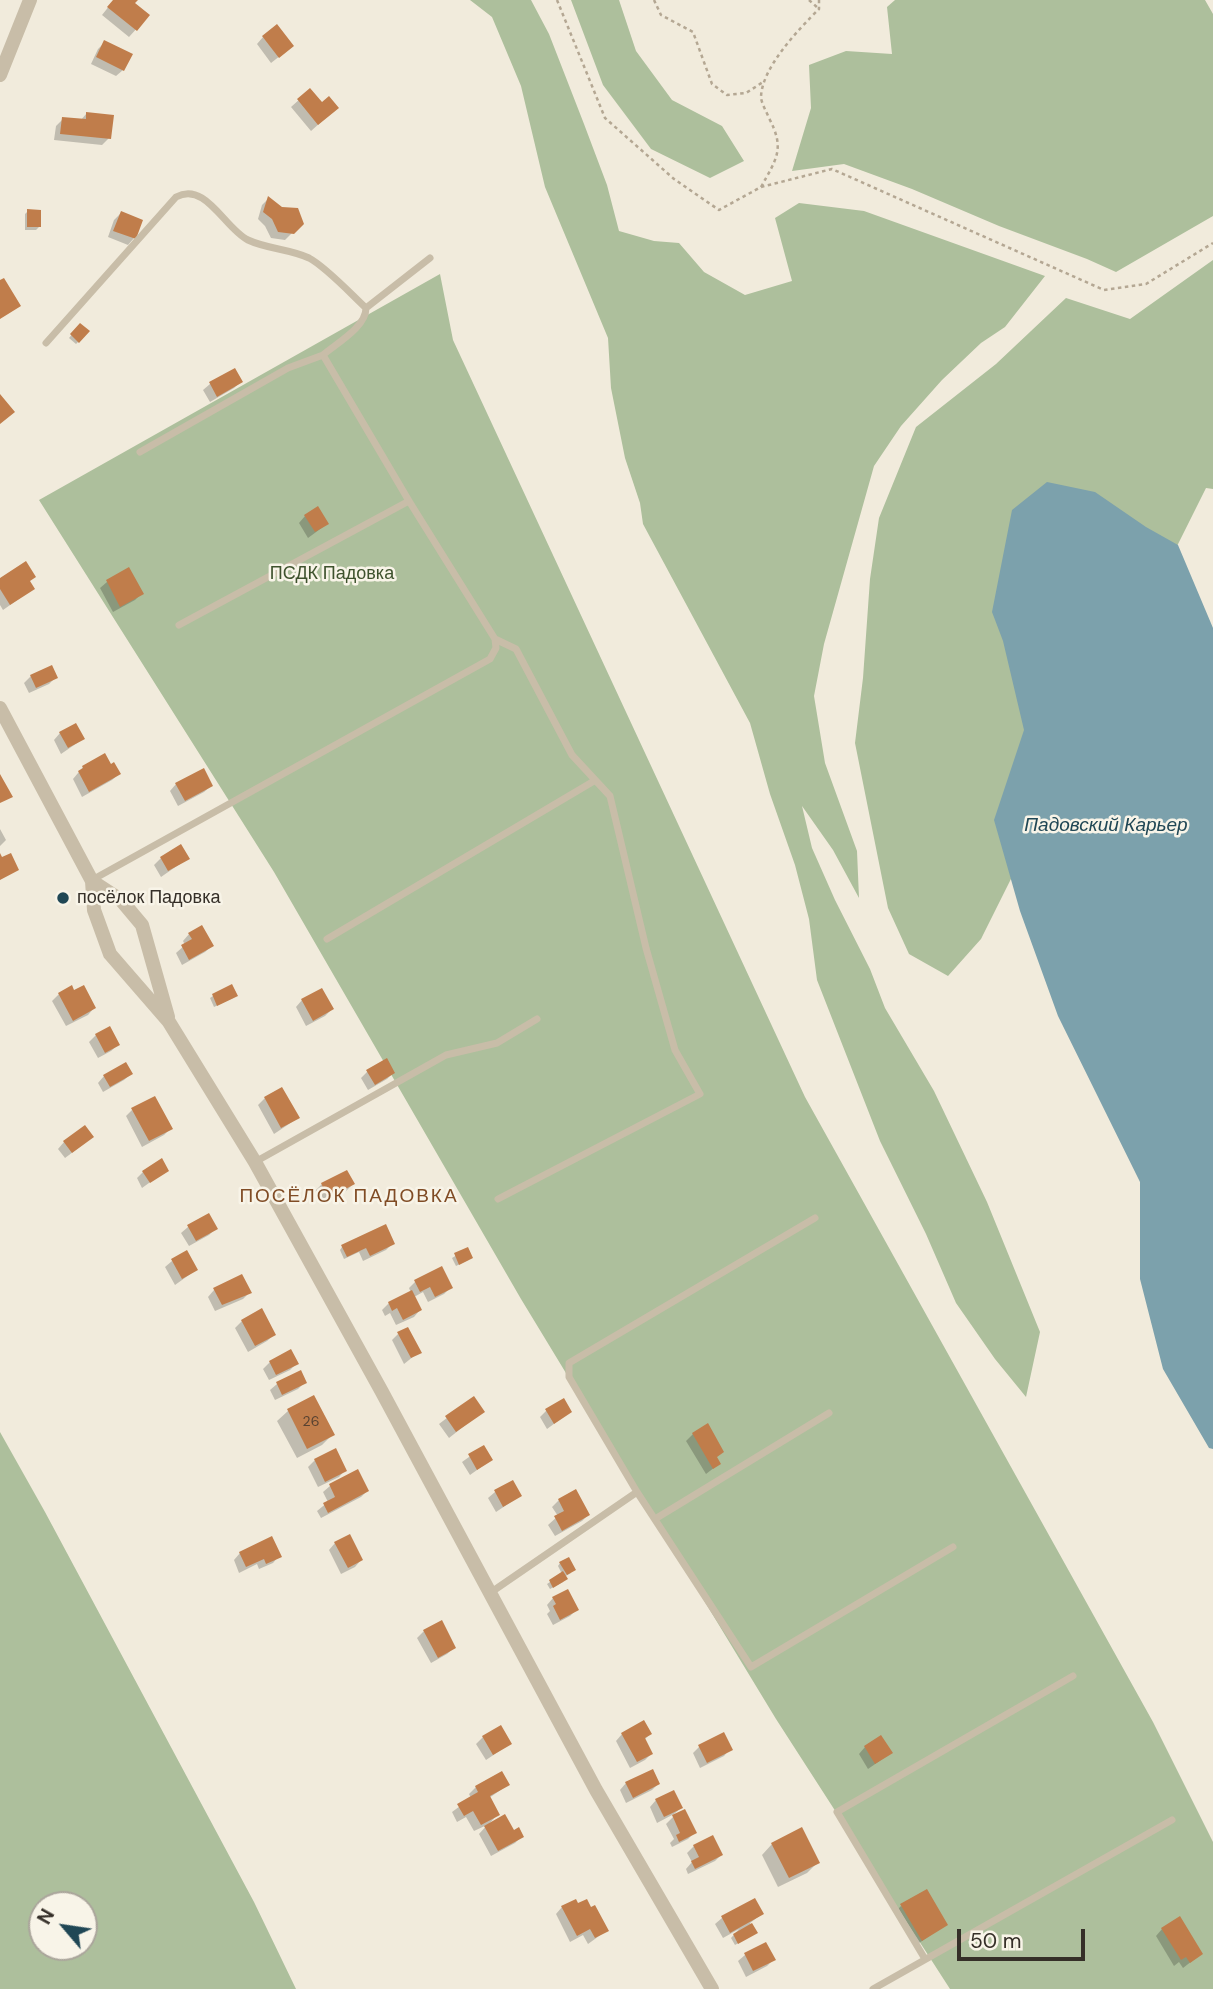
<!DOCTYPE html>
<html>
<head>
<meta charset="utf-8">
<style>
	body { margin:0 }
	#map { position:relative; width:1213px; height:1989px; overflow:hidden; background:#f1ebdc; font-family:"DM Sans",sans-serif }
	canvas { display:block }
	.north { position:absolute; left:28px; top:1891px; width:70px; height:70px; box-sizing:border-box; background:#f8f4e8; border:2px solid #aaa59b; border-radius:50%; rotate:299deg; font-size:19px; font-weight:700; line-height:28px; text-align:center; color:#352f28 }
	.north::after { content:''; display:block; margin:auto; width:24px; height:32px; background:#204755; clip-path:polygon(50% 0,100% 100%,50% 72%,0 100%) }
	.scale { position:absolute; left:957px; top:1929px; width:128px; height:32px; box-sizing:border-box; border:4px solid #352f28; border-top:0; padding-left:9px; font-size:21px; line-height:24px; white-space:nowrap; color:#352f28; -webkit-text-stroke:5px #f8f4e8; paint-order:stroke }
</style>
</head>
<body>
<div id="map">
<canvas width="1213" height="1989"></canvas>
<div class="north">N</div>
<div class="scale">50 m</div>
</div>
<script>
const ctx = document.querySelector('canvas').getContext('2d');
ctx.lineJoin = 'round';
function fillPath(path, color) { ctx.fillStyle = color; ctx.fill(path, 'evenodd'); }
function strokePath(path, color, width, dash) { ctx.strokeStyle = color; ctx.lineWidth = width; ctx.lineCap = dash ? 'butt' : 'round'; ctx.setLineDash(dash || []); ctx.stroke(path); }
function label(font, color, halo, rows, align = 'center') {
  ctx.font = font + ' "DM Sans",sans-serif'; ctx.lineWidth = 5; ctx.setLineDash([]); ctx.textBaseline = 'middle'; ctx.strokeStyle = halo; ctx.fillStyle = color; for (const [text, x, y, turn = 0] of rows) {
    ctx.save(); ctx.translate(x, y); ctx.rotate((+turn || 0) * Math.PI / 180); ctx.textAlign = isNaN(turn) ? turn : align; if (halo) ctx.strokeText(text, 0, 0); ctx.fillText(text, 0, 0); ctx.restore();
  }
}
const green = new Path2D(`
	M 470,0 L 531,0 L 549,34 L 584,124 L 607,185 L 619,231 L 654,241 L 679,243 L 704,272 L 745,295 L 792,281 L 775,218 L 799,203 L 864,211 L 1045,276 L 1005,327 L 981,343 L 942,380 L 901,426 L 874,466 L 824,644 L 814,696 L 825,763 L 857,851 L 859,898 L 833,850 L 802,806 L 812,848 L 835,900 L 870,969 L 885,1008 L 934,1091 L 987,1202 L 1040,1332 L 1026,1397 L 995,1359 L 956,1303 L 926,1234 L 880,1141 L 817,980 L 809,919 L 795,865 L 770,794 L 750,723 L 643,524 L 640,503 L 625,458 L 611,388 L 608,338 L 545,187 L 521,86 L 492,17 Z
	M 571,0 L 619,0 L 636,51 L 672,100 L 722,126 L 744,161 L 710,178 L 651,149 L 603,85 Z
	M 895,0 L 1205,0 L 1213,14 L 1213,216 L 1116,272 L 1087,259 L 999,226 L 912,189 L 844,164 L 792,171 L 811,108 L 809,65 L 846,51 L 892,54 L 887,7 Z
	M 1213,260 L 1213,489 L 1206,488 L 981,939 L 948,976 L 909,954 L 888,908 L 855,743 L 863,678 L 870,579 L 879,518 L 916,427 L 996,364 L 1066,298 L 1130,319 Z
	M 440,274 L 453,340 L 805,1097 L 1153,1722 L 1213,1842 L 1213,1989 L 950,1989 L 776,1719 L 521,1299 L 274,872 L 39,500 Z
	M 0,1432 L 45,1512 L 254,1902 L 296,1989 L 0,1989 ZM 42,1905 L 84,1905 L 84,1947 L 42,1947 Z`);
const water = new Path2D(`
	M 1047,482 L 1095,492 L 1146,527 L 1178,545 L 1213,628 L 1213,1449 L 1209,1448 L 1163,1369 L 1140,1279 L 1140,1182 L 1058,1016 L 1020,911 L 994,820 L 1024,730 L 1003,641 L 992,612 L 1012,510 Z`);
const shadow = new Path2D(`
	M 114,0 L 136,0 L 133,4 L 148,16 L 129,37 L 102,15 Z
	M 263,37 L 285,52 L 271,63 L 257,44 Z
	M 105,42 L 123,70 L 116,76 L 91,64 L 98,49 Z
	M 310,90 L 330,114 L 311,131 L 291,107 Z
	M 87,113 L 109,138 L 102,145 L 54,140 L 56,126 L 63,119 L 80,121 Z
	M 268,199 L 302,223 L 285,240 L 271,238 L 265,226 L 258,219 L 262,205 Z
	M 28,211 L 39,227 L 36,230 L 25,230 L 25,214 Z
	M 121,213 L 141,221 L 134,238 L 128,245 L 108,237 L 114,220 Z
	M 80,325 L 88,332 L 76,344 L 69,338 Z
	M 240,382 L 234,388 L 210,402 L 203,390 L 210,384 Z
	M 305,516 L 327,524 L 308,538 L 299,523 Z
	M 128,570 L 141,594 L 135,600 L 113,612 L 100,588 L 107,582 Z
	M 0,580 L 28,582 L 33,589 L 3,610 L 0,605 Z
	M 31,676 L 55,678 L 49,684 L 29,693 L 24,683 Z
	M 60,733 L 83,739 L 61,754 L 54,740 Z
	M 83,767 L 110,767 L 119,774 L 112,780 L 82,797 L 73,779 Z
	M 176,784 L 211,786 L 204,792 L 178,806 L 170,791 Z
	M 0,829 L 6,840 L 0,846 Z
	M 161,858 L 187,859 L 161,877 L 154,865 Z
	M 189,934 L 212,946 L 205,952 L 182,965 L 176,953 L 185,945 L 183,941 Z
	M 59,994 L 94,1008 L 88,1015 L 66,1026 L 52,1001 Z
	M 213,996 L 233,998 L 214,1007 L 210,998 Z
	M 302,1000 L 332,1009 L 325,1016 L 306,1026 L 296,1007 Z
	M 96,1035 L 118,1045 L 111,1051 L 98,1058 L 89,1042 Z
	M 367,1072 L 393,1073 L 387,1079 L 368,1090 L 361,1078 Z
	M 131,1074 L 124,1080 L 103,1092 L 98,1083 L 104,1076 Z
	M 265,1098 L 298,1118 L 274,1134 L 258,1105 Z
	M 132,1110 L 170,1129 L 164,1135 L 142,1147 L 126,1116 Z
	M 64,1142 L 85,1143 L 65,1158 L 58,1149 Z
	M 167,1170 L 142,1188 L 137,1178 L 143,1172 Z
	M 322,1184 L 353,1184 L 346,1191 L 321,1203 L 315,1191 Z
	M 208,1215 L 215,1229 L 209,1235 L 189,1246 L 181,1233 L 188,1227 Z
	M 393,1243 L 386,1250 L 363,1261 L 359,1252 L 344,1259 L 340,1250 L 342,1247 Z
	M 467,1249 L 468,1260 L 456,1266 L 452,1258 Z
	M 172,1261 L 196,1270 L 175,1285 L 165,1267 Z
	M 415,1282 L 451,1287 L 444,1294 L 428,1302 L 423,1292 L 414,1297 L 420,1310 L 414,1317 L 396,1325 L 390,1313 L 385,1316 L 382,1310 L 389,1303 L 411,1293 L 409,1288 Z
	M 214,1290 L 250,1292 L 243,1299 L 215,1311 L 208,1297 Z
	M 242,1321 L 274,1335 L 267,1341 L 248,1352 L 235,1328 Z
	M 398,1334 L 419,1352 L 404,1364 L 392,1340 Z
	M 270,1362 L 297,1363 L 290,1370 L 269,1380 L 263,1369 Z
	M 300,1373 L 305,1382 L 298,1389 L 275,1400 L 270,1390 L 277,1384 Z
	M 314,1397 L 333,1434 L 322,1445 L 297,1458 L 277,1421 L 288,1411 Z
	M 473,1398 L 483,1411 L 449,1438 L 439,1424 Z
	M 546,1411 L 570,1412 L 547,1429 L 540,1417 Z
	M 693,1434 L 719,1464 L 706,1474 L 686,1441 Z
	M 483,1447 L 491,1460 L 470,1475 L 462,1462 Z
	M 315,1460 L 345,1470 L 339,1477 L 318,1487 L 308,1467 Z
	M 357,1471 L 367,1491 L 361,1497 L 321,1518 L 317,1511 L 328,1502 L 323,1492 L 330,1486 Z
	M 495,1492 L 520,1496 L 496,1512 L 488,1498 Z
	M 559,1500 L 588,1515 L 582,1521 L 555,1536 L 548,1525 L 558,1516 L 552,1507 Z
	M 335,1543 L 361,1560 L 355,1567 L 341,1574 L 329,1550 Z
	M 240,1553 L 279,1556 L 273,1563 L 259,1569 L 257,1564 L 239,1573 L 234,1560 Z
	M 560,1563 L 571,1573 L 564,1577 L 563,1582 L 550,1589 L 547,1584 L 562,1574 L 558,1566 Z
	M 553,1598 L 577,1609 L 570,1616 L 553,1625 L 547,1614 L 550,1611 L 547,1605 Z
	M 424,1631 L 454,1648 L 447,1654 L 431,1663 L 417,1638 Z
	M 622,1734 L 650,1734 L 644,1740 L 651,1754 L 645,1760 L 630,1768 L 616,1741 Z
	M 483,1737 L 510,1744 L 486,1760 L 476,1744 Z
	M 699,1747 L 730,1749 L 724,1756 L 700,1768 L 693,1753 Z
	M 865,1747 L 891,1753 L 868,1769 L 859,1754 Z
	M 626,1783 L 658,1784 L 652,1790 L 626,1803 L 620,1790 Z
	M 508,1785 L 489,1798 L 498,1814 L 489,1824 L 474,1831 L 466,1817 L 457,1822 L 452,1812 L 471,1798 L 469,1794 L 476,1787 Z
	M 656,1800 L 681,1808 L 674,1814 L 657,1823 L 650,1807 Z
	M 673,1817 L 695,1832 L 688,1839 L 672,1847 L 670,1843 L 674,1839 L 666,1824 Z
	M 488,1824 L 513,1832 L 522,1836 L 515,1843 L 491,1856 L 479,1834 Z
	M 772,1844 L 818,1862 L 807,1873 L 778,1887 L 762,1855 Z
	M 694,1846 L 721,1855 L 715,1861 L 688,1874 L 686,1869 L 692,1862 L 687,1853 Z
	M 755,1900 L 762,1914 L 750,1923 L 756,1933 L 735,1945 L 731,1938 L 739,1929 L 723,1938 L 715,1924 L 722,1918 Z
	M 901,1906 L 946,1924 L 915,1946 L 895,1912 Z
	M 562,1907 L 606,1931 L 588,1944 L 583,1935 L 570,1942 L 556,1914 Z
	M 1162,1929 L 1201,1954 L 1183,1968 L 1179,1962 L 1174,1966 L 1156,1936 Z
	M 766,1944 L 774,1959 L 767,1966 L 746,1977 L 738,1961 L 745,1955 Z`);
const building = new Path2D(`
	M 113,0 L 138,0 L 135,3 L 150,15 L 137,31 L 107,7 Z
	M 277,24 L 294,46 L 279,58 L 262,36 Z
	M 104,40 L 133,54 L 124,71 L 96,57 Z
	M 310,88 L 322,102 L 329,96 L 339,108 L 318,125 L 297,99 Z
	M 86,112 L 114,115 L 111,139 L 60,134 L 62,117 L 86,119 Z
	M 268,196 L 282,207 L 298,208 L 304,224 L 294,234 L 278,232 L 272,219 L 263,212 Z
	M 27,209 L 41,210 L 41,227 L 27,227 Z
	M 121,211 L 143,220 L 136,239 L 113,231 Z
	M 4,278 L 21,306 L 0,319 L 0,280 Z
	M 80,323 L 90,331 L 79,343 L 70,334 Z
	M 235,368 L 243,382 L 217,397 L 209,382 Z
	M 0,394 L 15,412 L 0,424 Z
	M 318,506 L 329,524 L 315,532 L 304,515 Z
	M 26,561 L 36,577 L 30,581 L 35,589 L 10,605 L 0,589 L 0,578 Z
	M 129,567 L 144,594 L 120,607 L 106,580 Z
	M 52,665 L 58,678 L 36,688 L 30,675 Z
	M 76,723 L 85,739 L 68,748 L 59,732 Z
	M 105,753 L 111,764 L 114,762 L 121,774 L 89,792 L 78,771 L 83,768 L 82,766 Z
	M 204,768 L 213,786 L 185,801 L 175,783 Z
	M 0,774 L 13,797 L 0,803 Z
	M 181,844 L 190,859 L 168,871 L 160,857 Z
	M 0,853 L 2,857 L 11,853 L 19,870 L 0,880 Z
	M 202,925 L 214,946 L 189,960 L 181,945 L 192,939 L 188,933 Z
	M 232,984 L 238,996 L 217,1006 L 212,994 Z
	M 72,985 L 74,990 L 84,985 L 96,1008 L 73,1021 L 58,993 Z
	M 322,988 L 334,1009 L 313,1021 L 301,999 Z
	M 110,1026 L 120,1045 L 105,1053 L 95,1034 Z
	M 387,1058 L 395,1073 L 375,1085 L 366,1070 Z
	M 126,1062 L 133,1074 L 110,1087 L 103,1075 Z
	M 282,1087 L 300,1118 L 281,1128 L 264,1097 Z
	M 155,1096 L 173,1129 L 149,1141 L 131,1108 Z
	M 85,1125 L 94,1137 L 72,1153 L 63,1141 Z
	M 162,1158 L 169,1171 L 150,1183 L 142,1171 Z
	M 347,1170 L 355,1184 L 328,1198 L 321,1183 Z
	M 209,1213 L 218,1229 L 196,1241 L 187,1225 Z
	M 386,1224 L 395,1244 L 370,1256 L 366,1248 L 347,1257 L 341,1245 Z
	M 468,1247 L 473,1258 L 459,1265 L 454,1253 Z
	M 187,1250 L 198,1270 L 182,1279 L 171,1259 Z
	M 442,1266 L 453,1288 L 435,1297 L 430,1287 L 420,1292 L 414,1280 Z
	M 242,1274 L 252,1293 L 222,1305 L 213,1288 Z
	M 412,1290 L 422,1310 L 403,1320 L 397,1308 L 392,1311 L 388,1302 Z
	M 262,1308 L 276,1335 L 255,1346 L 241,1320 Z
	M 408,1327 L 422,1353 L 411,1358 L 397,1332 Z
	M 291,1349 L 299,1364 L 276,1375 L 269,1361 Z
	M 301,1370 L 307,1383 L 282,1395 L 276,1382 Z
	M 314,1395 L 335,1435 L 307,1449 L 287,1409 Z
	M 474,1396 L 485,1412 L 456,1432 L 445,1416 Z
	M 564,1398 L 572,1412 L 554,1424 L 545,1409 Z
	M 708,1423 L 724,1452 L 717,1457 L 721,1464 L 713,1469 L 692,1433 Z
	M 484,1445 L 493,1460 L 477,1470 L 468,1454 Z
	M 336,1448 L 347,1471 L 325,1482 L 314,1459 Z
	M 358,1469 L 369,1491 L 328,1513 L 323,1503 L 335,1497 L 329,1484 Z
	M 513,1480 L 522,1496 L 503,1507 L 494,1490 Z
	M 576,1489 L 590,1515 L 562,1531 L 554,1516 L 564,1511 L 558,1499 Z
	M 350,1534 L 363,1560 L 348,1568 L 334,1542 Z
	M 272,1536 L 282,1557 L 266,1564 L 264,1559 L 246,1567 L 239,1552 Z
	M 569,1557 L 576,1570 L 567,1575 L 559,1562 Z
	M 563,1571 L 568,1579 L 553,1588 L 549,1580 Z
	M 568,1589 L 579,1610 L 560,1620 L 553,1606 L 556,1604 L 552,1597 Z
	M 442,1620 L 456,1648 L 438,1658 L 423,1630 Z
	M 644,1720 L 652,1734 L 645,1738 L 653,1754 L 637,1762 L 621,1733 Z
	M 501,1725 L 512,1744 L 493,1755 L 482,1736 Z
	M 724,1732 L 733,1750 L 707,1763 L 698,1745 Z
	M 881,1735 L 893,1753 L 875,1764 L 864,1746 Z
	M 653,1769 L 660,1784 L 633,1798 L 625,1782 Z
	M 502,1771 L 510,1785 L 490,1796 L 500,1815 L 481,1825 L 473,1811 L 464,1816 L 457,1804 L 478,1792 L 475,1786 Z
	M 674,1790 L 683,1808 L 664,1817 L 655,1799 Z
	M 685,1809 L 697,1833 L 679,1842 L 676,1835 L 680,1833 L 672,1815 Z
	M 505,1814 L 514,1830 L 519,1827 L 524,1837 L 498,1851 L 484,1826 Z
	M 802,1827 L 820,1863 L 789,1878 L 771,1843 Z
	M 713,1835 L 723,1855 L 695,1869 L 691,1861 L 699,1857 L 693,1845 Z
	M 927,1889 L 948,1925 L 922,1941 L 900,1904 Z
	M 755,1898 L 764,1914 L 730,1933 L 721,1916 Z
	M 576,1899 L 578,1903 L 587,1899 L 591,1907 L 595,1905 L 609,1931 L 595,1938 L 590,1929 L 577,1936 L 561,1906 Z
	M 1180,1916 L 1203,1954 L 1190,1963 L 1186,1957 L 1181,1960 L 1161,1928 Z
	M 752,1923 L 758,1933 L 738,1944 L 733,1934 Z
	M 766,1942 L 776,1960 L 753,1971 L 744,1953 Z`);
const path = new Path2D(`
	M 557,0 L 605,118 L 674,179 L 719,210 L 761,187 L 832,169 L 1104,290 L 1146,284 L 1213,243
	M 654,0 L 661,15 L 693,32 L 712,84 L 727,95 L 746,93 L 763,82
	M 809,0 L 819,9
	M 761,187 C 777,158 785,149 769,118 C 766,111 762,104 761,98 C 761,68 799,29 819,9 L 819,0`);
const service = new Path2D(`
	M 366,308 L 430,258
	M 46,343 L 176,197 C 206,181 224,228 248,240 C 267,249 290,249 309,258 C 326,267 351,294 366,308 C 366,327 337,343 323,355
	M 179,625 L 409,501
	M 495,639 L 516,649 L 572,755 L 610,796 L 646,948 L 675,1050 L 700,1094 L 498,1199
	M 92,880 L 490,659 L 496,648 L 495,639 L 409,501 L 323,355 L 288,368 L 140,452
	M 327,939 L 594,781
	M 255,1162 L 446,1055 L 497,1043 L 537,1019
	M 637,1492 L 751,1667 L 953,1547
	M 655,1519 L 829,1413
	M 490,1593 L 637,1492 L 569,1377 L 569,1363 L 815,1218
	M 925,1959 L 837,1812 L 1073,1676
	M 873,1989 L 1172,1820`);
const minor = new Path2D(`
	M 0,75 L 30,0
	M 0,708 L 92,881 L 94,910 L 110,954 L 169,1022 L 255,1162 L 382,1392 L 596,1790 L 712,1989
	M 92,881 L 121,900 L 142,925 L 168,1017`);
const markers = [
	[63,898,7,"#204755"]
];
const numberNames = [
	["26",311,1422]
];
const parkNames = [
	["ПСДК Падовка",332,574]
];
const poiNames = [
	["посёлок Падовка",77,898]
];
const waterNames = [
	["Падовский Карьер",1106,826]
];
const neighbourhoodNames = [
	["ПОСЁЛОК ПАДОВКА",349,1197]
];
fillPath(green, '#adbf9c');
fillPath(water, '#7ca1ac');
fillPath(shadow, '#0003');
fillPath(building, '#c07d4b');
strokePath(path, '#b4a793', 2.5, [3.5, 3.5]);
strokePath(service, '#c8bda8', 7);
strokePath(minor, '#c8bda8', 14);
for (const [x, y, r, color] of markers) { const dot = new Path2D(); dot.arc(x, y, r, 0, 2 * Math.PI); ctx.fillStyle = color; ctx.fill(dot); strokePath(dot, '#f8f4e8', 2.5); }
label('14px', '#584231', null, numberNames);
label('18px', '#3e522d', '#f8f4e8', parkNames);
label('18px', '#352f28', '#f8f4e8', poiNames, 'left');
label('italic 19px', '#204755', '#f8f4e8', waterNames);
ctx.letterSpacing = '2px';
label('19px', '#804c25', '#f8f4e8', neighbourhoodNames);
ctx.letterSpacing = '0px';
</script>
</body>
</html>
